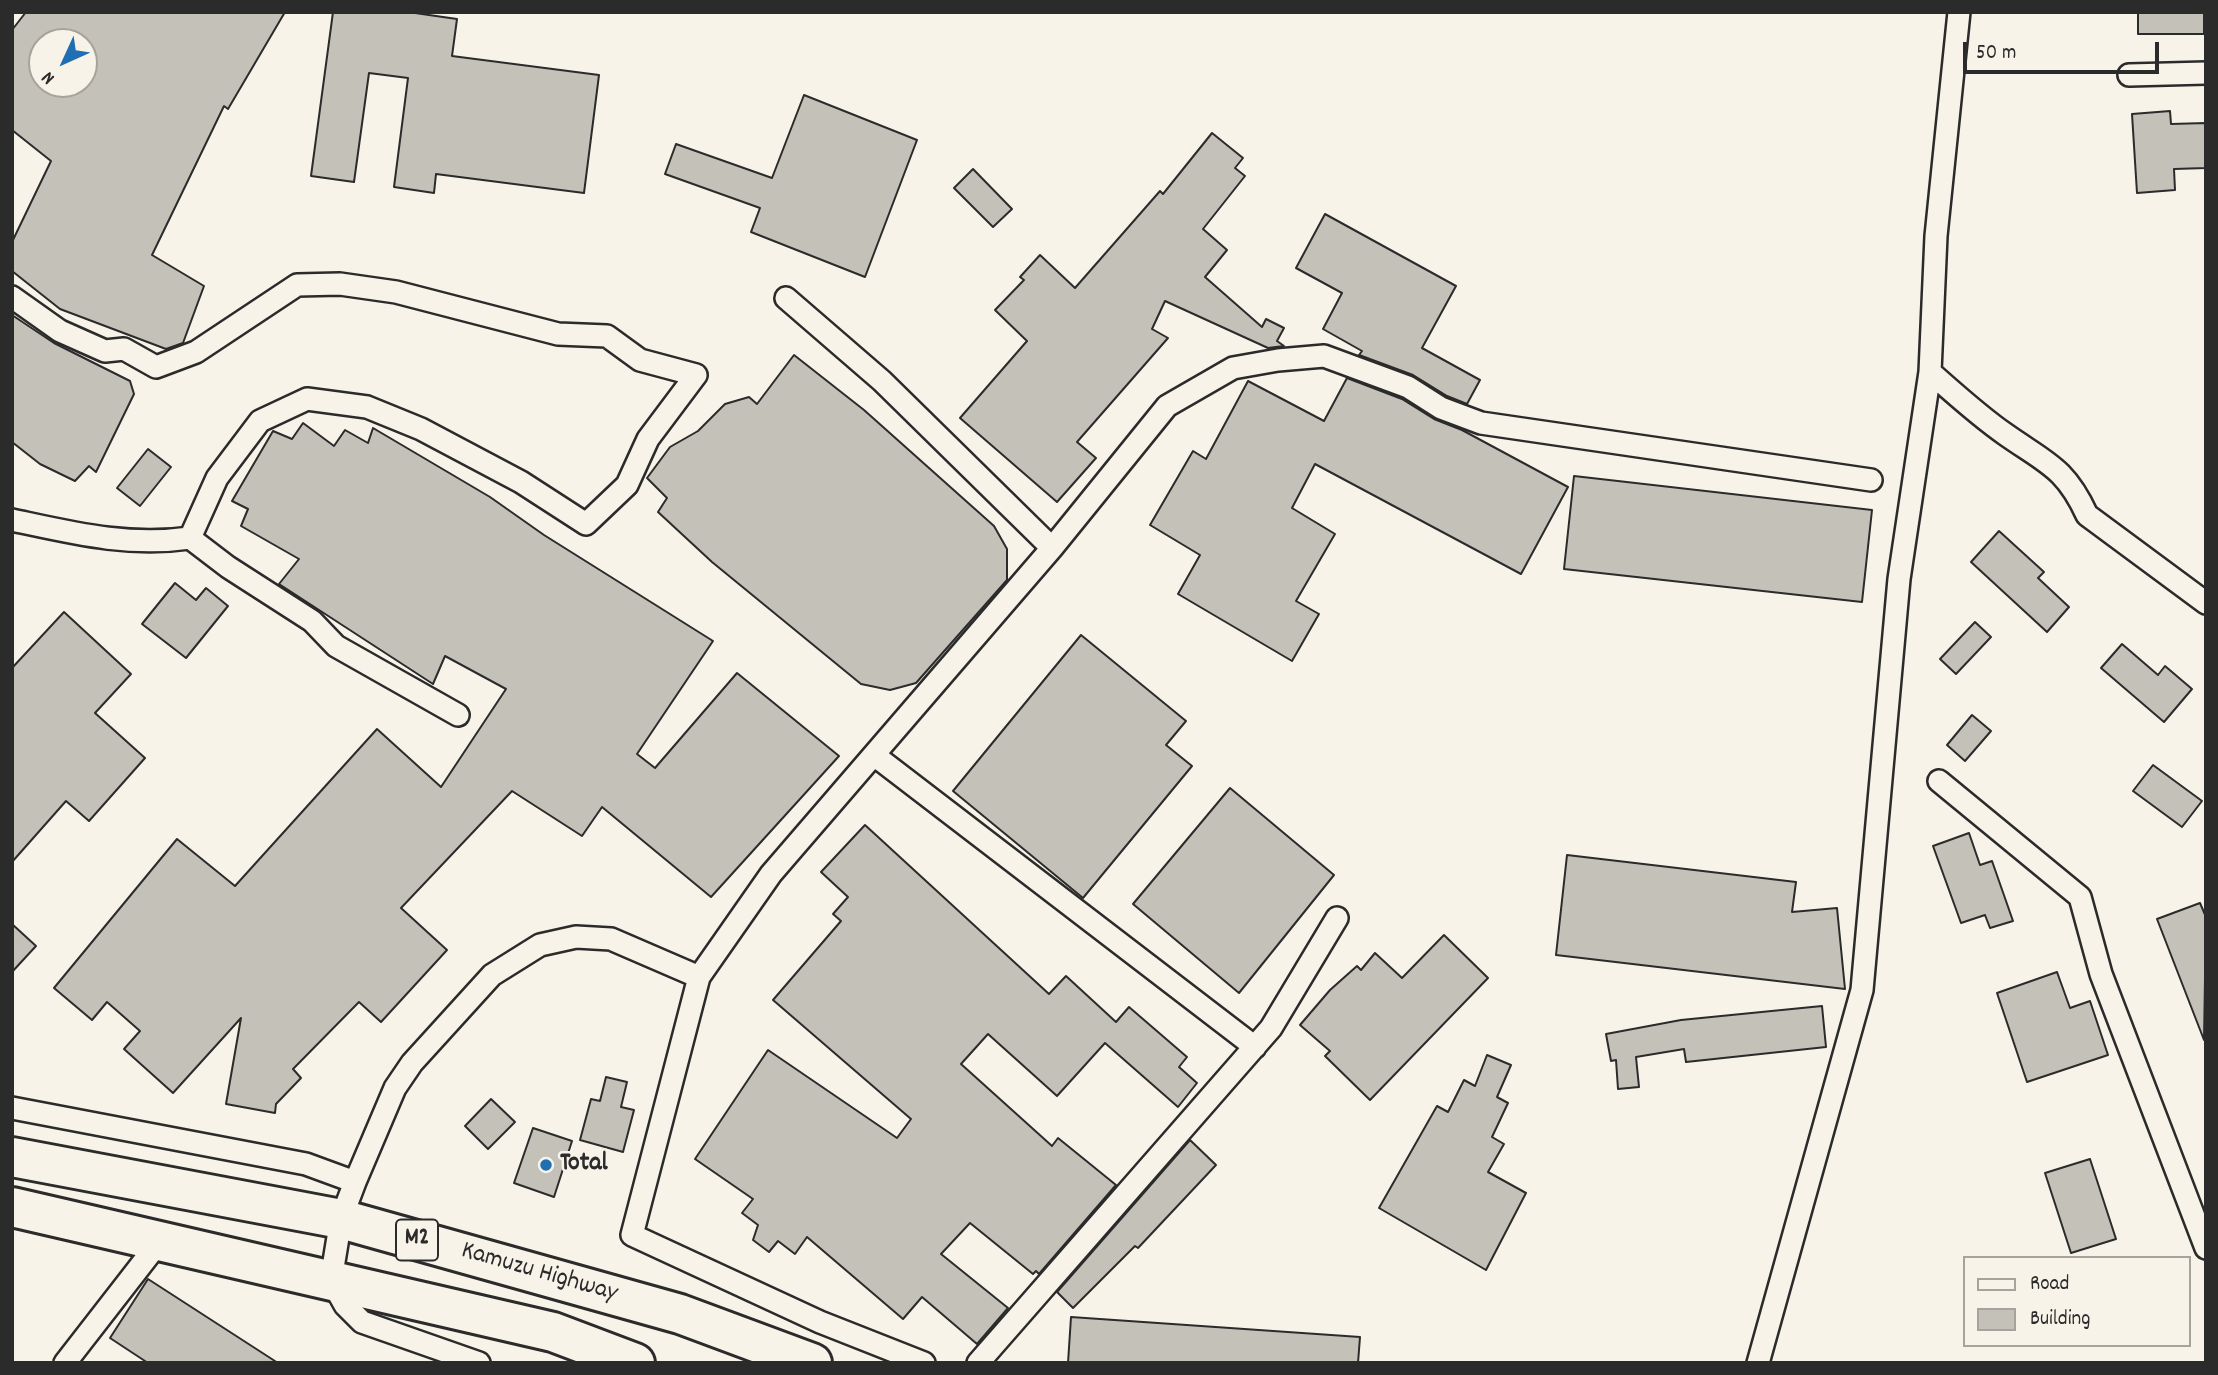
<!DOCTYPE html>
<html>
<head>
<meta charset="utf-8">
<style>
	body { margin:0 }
	#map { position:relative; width:2218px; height:1375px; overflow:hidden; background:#f7f3e8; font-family:Dekko,sans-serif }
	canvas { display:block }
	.frame { position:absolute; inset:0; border:14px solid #2b2b2b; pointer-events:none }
	.legend { position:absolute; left:1963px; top:1256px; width:228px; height:91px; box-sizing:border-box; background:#f7f3e8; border:2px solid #a5a39c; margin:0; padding:9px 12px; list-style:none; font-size:21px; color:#2b2b2b }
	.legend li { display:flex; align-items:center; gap:14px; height:35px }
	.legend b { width:35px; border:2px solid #a5a39c }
	.north { position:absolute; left:28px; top:28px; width:70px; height:70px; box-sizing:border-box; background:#f7f3e8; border:2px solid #a5a39c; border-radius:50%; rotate:225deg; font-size:19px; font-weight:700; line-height:28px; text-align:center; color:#2b2b2b }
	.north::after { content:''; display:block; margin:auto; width:24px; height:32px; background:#1f6fb2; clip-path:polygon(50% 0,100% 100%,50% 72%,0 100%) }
	.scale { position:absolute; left:1963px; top:42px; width:196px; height:32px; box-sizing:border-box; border:4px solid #2b2b2b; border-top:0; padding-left:9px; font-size:21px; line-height:24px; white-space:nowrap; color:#2b2b2b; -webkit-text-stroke:5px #f7f3e8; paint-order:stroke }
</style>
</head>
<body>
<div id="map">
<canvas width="2218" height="1375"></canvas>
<div class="frame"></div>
<ul class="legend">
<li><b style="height:9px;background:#f7f3e8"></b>Road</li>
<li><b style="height:19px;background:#c4c1b9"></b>Building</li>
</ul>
<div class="north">N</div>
<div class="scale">50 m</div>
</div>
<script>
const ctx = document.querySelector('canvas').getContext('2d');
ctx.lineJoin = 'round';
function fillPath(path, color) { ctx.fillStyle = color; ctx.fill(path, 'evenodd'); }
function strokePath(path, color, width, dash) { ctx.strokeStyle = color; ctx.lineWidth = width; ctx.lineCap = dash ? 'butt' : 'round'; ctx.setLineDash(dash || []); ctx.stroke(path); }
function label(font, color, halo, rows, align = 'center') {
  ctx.font = font + ' Dekko,sans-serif'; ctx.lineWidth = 5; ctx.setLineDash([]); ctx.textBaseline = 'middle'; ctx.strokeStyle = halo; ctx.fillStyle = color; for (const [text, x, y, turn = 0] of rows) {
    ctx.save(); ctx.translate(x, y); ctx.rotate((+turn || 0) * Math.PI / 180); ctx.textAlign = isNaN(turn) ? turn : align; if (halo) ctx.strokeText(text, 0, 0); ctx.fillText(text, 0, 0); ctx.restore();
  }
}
const building = new Path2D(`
	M 26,12 L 285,12 L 228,109 L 224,106 L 152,255 L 204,286 L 183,343 L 166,349 L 60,309 L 12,271 L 12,242 L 51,161 L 12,130 L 12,30 ZM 42,42 L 84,42 L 84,84 L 42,84 Z
	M 333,12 L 408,12 L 457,19 L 452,56 L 599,75 L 584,193 L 436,174 L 434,193 L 394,187 L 408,78 L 369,73 L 354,182 L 311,176 Z
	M 2138,12 L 2204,12 L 2204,34 L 2138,34 Z
	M 804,95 L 917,140 L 865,277 L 751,232 L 760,208 L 665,174 L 676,144 L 772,178 Z
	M 2170,111 L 2171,124 L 2206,123 L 2206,168 L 2174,169 L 2175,190 L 2137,193 L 2132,114 Z
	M 1212,133 L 1243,158 L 1235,168 L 1245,176 L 1203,229 L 1227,250 L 1205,277 L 1262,327 L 1266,319 L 1284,328 L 1277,341 L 1284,346 L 1268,348 L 1165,301 L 1152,329 L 1168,338 L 1077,442 L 1096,458 L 1057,502 L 960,418 L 1027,341 L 995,310 L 1024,280 L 1020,277 L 1040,255 L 1075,288 L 1160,191 L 1163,194 Z
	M 973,169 L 1012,209 L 993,227 L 954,188 Z
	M 1325,214 L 1456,286 L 1422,348 L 1480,380 L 1467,404 L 1447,396 L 1413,375 L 1359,355 L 1362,351 L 1323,329 L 1342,293 L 1296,268 Z
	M 12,315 L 54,343 L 130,381 L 134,394 L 96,472 L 89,466 L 75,481 L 40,464 L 12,442 Z
	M 794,355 L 864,410 L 994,526 L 1007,549 L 1007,580 L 916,683 L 890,690 L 861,684 L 712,562 L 658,512 L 667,498 L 647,478 L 670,447 L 698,431 L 725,404 L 749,397 L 757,404 Z
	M 1347,378 L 1402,399 L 1434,419 L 1462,430 L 1568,487 L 1521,574 L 1315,464 L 1292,508 L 1335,534 L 1296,601 L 1319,614 L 1292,661 L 1178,594 L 1200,555 L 1150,525 L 1193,451 L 1206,459 L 1248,381 L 1324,421 Z
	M 303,423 L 334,446 L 345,430 L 368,443 L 373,428 L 490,497 L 544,535 L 713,641 L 637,754 L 655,768 L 737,673 L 839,756 L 711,897 L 602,807 L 582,836 L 512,791 L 401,908 L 447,950 L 381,1022 L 359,1002 L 293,1069 L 301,1078 L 276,1104 L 275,1113 L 226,1104 L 241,1018 L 173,1093 L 124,1049 L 140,1031 L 107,1002 L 92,1020 L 54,988 L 177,839 L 235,886 L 377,729 L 441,787 L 506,689 L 445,656 L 433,684 L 279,584 L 299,559 L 241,526 L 248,509 L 232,501 L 273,431 L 292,439 Z
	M 148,449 L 171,467 L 140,506 L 117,488 Z
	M 1574,476 L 1872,510 L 1862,602 L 1564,569 Z
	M 1999,531 L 2044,572 L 2038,578 L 2069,607 L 2047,632 L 1971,562 Z
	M 175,583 L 196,600 L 206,588 L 228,606 L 186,658 L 142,624 Z
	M 64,612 L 131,674 L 95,713 L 145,758 L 89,821 L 66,801 L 12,862 L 12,668 Z
	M 1975,622 L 1991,637 L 1956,674 L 1940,659 Z
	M 1081,635 L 1186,721 L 1166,745 L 1192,766 L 1083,898 L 953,791 Z
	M 2122,644 L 2158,675 L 2165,666 L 2192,689 L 2164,722 L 2101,668 Z
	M 1972,715 L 1991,731 L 1965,761 L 1947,745 Z
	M 2153,765 L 2202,801 L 2182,827 L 2133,791 Z
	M 1230,788 L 1334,875 L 1239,993 L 1133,904 Z
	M 865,825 L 1049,994 L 1066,976 L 1116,1022 L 1129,1007 L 1187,1057 L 1179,1067 L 1197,1083 L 1178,1107 L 1105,1043 L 1057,1096 L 988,1034 L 961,1064 L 1052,1146 L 1058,1138 L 1116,1185 L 1039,1274 L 1036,1271 L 1033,1274 L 970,1223 L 941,1254 L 1008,1308 L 977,1344 L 922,1297 L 903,1319 L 807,1237 L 795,1254 L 778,1241 L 769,1252 L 753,1240 L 758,1225 L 742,1213 L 753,1199 L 695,1159 L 768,1050 L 897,1138 L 911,1119 L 773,1000 L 841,921 L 833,914 L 848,897 L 821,872 Z
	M 1969,833 L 1980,865 L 1992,861 L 2013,921 L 1990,928 L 1985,915 L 1961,923 L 1933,846 Z
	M 1567,855 L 1796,882 L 1792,912 L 1837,908 L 1845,989 L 1556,955 Z
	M 2200,903 L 2206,917 L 2204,1040 L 2157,919 Z
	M 12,924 L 36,946 L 12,972 Z
	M 1444,935 L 1488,978 L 1370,1100 L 1325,1056 L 1330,1051 L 1300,1025 L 1330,990 L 1357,966 L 1361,970 L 1375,953 L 1402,978 Z
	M 2057,972 L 2070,1008 L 2090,1001 L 2108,1055 L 2027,1082 L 1997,993 Z
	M 1822,1006 L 1826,1047 L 1686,1062 L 1684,1049 L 1636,1057 L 1639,1087 L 1618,1089 L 1616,1060 L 1611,1061 L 1606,1034 L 1681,1020 Z
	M 1487,1055 L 1511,1065 L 1497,1097 L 1508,1103 L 1492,1137 L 1504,1144 L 1488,1172 L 1526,1193 L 1486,1270 L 1379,1208 L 1437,1106 L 1448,1112 L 1464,1080 L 1475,1086 Z
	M 606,1077 L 627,1082 L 621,1107 L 634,1110 L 623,1152 L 580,1140 L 591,1099 L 600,1101 Z
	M 491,1099 L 515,1122 L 488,1149 L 465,1126 Z
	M 533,1128 L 572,1141 L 554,1197 L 514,1183 Z
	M 1190,1140 L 1216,1165 L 1138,1248 L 1135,1246 L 1073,1308 L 1057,1292 Z
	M 2090,1159 L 2116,1239 L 2071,1253 L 2045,1173 Z
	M 148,1279 L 278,1363 L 148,1363 L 110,1338 Z
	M 1071,1317 L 1360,1337 L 1358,1363 L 1068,1363 Z`);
const street = new Path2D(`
	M 2129,75 L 2206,73
	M 12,297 L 60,331 L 105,351 L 124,349 L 156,367 L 196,352 L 297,285 L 340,284 L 396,292 L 558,334 L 607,336 L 640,360 L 696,375 L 648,439 L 627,485 L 586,524 L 521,482 L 421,429 L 367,407 L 307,399 L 260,421 L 217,478 L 190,538 C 128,547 73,533 12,520
	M 786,298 L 882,381 L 1052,548
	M 1930,372 C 1954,393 1979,416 2005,434 C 2046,463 2065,467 2087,515 L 2206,603
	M 190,538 L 228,567 L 312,621 L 336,646 L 458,715
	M 874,755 L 1255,1047
	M 1939,781 L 2080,897 L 2101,974 L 2206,1248
	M 12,1108 L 306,1164 L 355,1182 L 341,1219 L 331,1280 L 345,1305 L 362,1322 L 479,1363
	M 355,1182 L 395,1088 L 412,1063 L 492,975 L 540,945 L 576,937 L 611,939 L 699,977
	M 65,1363 L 159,1242
	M 924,1363 L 820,1322 L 632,1235 L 699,977 L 771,874 L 1052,548 L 1167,406 L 1233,368 L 1278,360 L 1324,356 L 1408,387 L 1441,408 L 1481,423 L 1871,480
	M 978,1363 L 1271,1028 L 1337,918
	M 1758,1363 L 1862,990 L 1899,579 L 1930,372 L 1936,236 L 1959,12`);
const highway = new Path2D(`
	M 12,1157 L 341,1219 L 680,1314 L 812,1363
	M 12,1207 L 553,1332 L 635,1363`);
const markers = [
	[546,1165,7,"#1f6fb2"]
];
const shields = [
	[417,1240,42]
];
const shieldNames = [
	["M2",417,1240]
];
const poiNames = [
	["Total",560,1165]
];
const streetNames = [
	["Kamuzu Highway",539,1274,16]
];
fillPath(building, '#c4c1b9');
strokePath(building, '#2b2b2b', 2);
strokePath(street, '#2b2b2b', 26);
strokePath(highway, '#2b2b2b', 44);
strokePath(street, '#f7f3e8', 21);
strokePath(highway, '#f7f3e8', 38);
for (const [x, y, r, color] of markers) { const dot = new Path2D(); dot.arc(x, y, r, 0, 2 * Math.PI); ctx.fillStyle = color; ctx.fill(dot); strokePath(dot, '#f7f3e8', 2.5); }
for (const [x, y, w] of shields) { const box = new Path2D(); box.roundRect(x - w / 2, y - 20.5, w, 41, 5); ctx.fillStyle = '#f7f3e8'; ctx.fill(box); strokePath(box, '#2b2b2b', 2); }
label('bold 24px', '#2b2b2b', null, shieldNames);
label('bold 26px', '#2b2b2b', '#f7f3e8', poiNames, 'left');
label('26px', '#2b2b2b', '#f7f3e8', streetNames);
</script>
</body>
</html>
